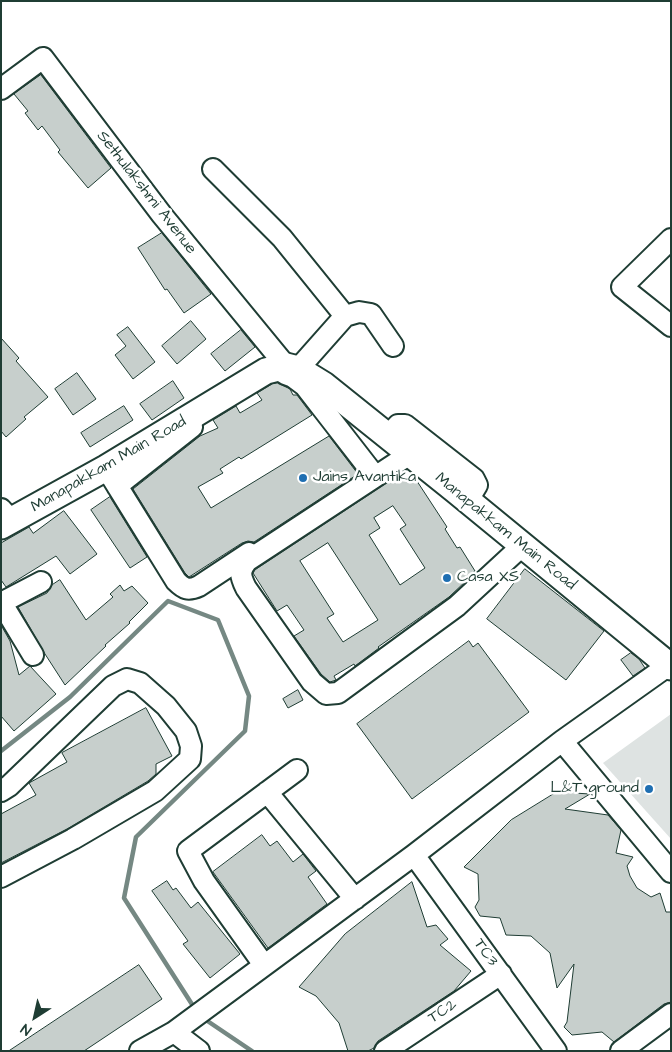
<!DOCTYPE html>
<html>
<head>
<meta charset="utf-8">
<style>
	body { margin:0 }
	#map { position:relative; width:672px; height:1052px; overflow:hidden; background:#fff; font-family:"Architects Daughter",sans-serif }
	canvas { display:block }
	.frame { position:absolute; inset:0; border:2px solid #1f3d34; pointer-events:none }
	.north { position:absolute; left:10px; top:992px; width:50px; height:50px; -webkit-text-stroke:4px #fff; paint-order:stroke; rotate:215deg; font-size:14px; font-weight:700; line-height:20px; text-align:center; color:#1f3d34 }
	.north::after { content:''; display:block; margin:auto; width:18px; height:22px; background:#1f3d34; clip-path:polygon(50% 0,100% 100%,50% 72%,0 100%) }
</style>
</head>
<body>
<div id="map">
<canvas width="672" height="1052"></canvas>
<div class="frame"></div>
<div class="north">N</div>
</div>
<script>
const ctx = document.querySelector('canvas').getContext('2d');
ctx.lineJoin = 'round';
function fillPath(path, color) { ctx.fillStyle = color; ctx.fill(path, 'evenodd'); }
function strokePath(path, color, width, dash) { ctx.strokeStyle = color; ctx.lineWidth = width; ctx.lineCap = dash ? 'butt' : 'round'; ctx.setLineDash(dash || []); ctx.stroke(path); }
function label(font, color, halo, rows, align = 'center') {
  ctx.font = font + ' "Architects Daughter",sans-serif'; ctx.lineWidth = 5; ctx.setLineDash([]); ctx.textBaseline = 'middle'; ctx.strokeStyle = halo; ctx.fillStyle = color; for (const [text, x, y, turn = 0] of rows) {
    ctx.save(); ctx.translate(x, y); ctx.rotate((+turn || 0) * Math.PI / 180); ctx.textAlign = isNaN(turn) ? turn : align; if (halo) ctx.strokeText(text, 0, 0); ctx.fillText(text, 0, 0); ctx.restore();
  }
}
const green = new Path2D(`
	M 671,714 L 671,839 L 603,763 Z`);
const stream = new Path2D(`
	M 1,751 L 70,697 L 168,601 L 218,620 L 249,696 L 245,731 L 136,837 L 124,898 L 195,1009
	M 203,1018 L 252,1051`);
const building = new Path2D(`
	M 41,75 L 111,168 L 88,188 L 58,152 L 60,150 L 42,126 L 38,130 L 25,113 L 28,111 L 14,94 Z
	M 162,233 L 211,294 L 184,313 L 167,289 L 165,290 L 138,248 Z
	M 191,321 L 206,339 L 177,364 L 162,346 Z
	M 128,327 L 155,362 L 133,379 L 115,355 L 126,346 L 117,335 Z
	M 241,330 L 255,347 L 225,371 L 211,354 Z
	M 1,338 L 19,358 L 16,361 L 48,397 L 24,417 L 26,419 L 6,437 L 1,431 Z
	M 77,373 L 96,399 L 73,415 L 55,389 Z
	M 173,381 L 184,398 L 152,420 L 140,404 Z
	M 278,383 L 290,389 L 293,395 L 297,395 L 312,415 L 241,459 L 239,457 L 220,469 L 223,473 L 198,487 L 211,508 L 329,436 L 358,474 L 254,542 L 248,541 L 242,543 L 189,577 L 185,573 L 133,489 L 200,436 L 218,428 L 213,420 L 236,406 L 240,413 L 262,400 L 257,393 L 272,384 Z
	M 124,406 L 133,420 L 90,447 L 81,433 Z
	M 401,474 L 405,480 L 413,475 L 447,527 L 445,529 L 457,548 L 460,547 L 475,571 L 467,576 L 468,579 L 449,597 L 378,647 L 379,648 L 355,666 L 354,664 L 334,676 L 336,680 L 330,682 L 321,674 L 294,636 L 304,630 L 287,605 L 277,611 L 253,573 L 255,570 ZM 393,506 L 406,525 L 400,529 L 425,568 L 400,585 L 369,535 L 380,528 L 374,518 ZM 328,543 L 378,620 L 343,642 L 327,618 L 334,614 L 300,561 Z
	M 110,497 L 147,557 L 130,568 L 91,510 Z
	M 64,511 L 97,554 L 70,574 L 56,556 L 6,587 L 1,580 L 1,543 L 29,527 L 33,533 Z
	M 525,569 L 604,631 L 566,680 L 487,619 Z
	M 60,580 L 86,620 L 113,597 L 110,594 L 120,585 L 124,591 L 132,586 L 148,603 L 129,622 L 130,623 L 105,645 L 106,646 L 65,685 L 45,654 L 18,607 L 47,593 L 52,585 Z
	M 1,625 L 10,641 L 19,675 L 30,666 L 56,694 L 14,731 L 1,716 Z
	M 469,641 L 473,647 L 478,643 L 529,712 L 412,799 L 357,724 Z
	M 631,653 L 639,659 L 645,668 L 633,676 L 621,660 Z
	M 298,690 L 303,700 L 288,708 L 283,699 Z
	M 146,708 L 172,756 L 156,764 L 156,774 L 148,781 L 67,829 L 1,863 L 1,814 L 36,795 L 29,783 L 67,762 L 62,753 Z
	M 570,784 L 574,793 L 590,794 L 565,809 L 608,815 L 621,830 L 616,853 L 633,857 L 627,866 L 630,876 L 637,888 L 651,897 L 660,893 L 666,912 L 671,912 L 671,1002 L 664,1004 L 614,1042 L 602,1032 L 572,1035 L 564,1027 L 567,1022 L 574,964 L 557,988 L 550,953 L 531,936 L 506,935 L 500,918 L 480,916 L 475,907 L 479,900 L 478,874 L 464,867 L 511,820 Z
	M 262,835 L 270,846 L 277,841 L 293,862 L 303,854 L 316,871 L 308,877 L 327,904 L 268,948 L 213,872 Z
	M 167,881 L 173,890 L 176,888 L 191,908 L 198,902 L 240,954 L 210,978 L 183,944 L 188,941 L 152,891 Z
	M 412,882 L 427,927 L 436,925 L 448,939 L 440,945 L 471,971 L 454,991 L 378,1041 L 374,1048 L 368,1051 L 348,1051 L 339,1023 L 316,996 L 299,987 L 345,934 Z
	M 139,965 L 162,999 L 84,1051 L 9,1051 Z`);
const minor = new Path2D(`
	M 1,89 L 43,58 L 162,215 L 286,366
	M 213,169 L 282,238 L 345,316
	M 671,239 L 622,287 L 671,326
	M 298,369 L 345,316 L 359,312 L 371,314 L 393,346
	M 285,374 L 293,377 L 305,386 L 371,471
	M 388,436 L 398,425 L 405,425 L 474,479 L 477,485 L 468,500
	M 410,454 L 247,561 C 239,571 240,576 246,588 L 312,682 L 326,694 L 338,693 L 457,606 L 523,545
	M 106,468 L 176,581 C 184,589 188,591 199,586 L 249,553
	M 117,486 L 192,427
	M 1,509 L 11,520
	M 1,602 L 33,655
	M 1,603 L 41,582
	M 562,741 L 671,872
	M 1,791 L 9,786 L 113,686 L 127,679 L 140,683 L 166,706 L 186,731 L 191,746 L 190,759 L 155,791 L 73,839 L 1,877
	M 267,792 L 355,899
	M 414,855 L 556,1051
	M 264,965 L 204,881 L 188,851 L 297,770
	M 174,1032 L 199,1051
	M 140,1051 L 174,1032 L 414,855 L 562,741 L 669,665
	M 385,1051 L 501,974
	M 621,1051 L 671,1014`);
const major = new Path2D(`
	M 1,526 L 106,468 L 266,371 L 286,366 L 298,369 L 324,385 L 455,490 L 671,667`);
const markers = [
	[303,478,5,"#1f6fb2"],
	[447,578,5,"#1f6fb2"],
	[649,789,5,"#1f6fb2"]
];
const streetNames = [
	["Sethulakshmi Avenue",146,193,52],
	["Manapakkam Main Road",109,465,-30],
	["Manapakkam Main Road",505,532,39],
	["TC3",485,953,54],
	["TC2",443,1012,-34]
];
const poiNames = [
	["Jains Avantika",313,478],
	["Casa XS",457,578],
	["L&T ground",639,789,"right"]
];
fillPath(green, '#dee3e2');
strokePath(stream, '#758883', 4.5);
fillPath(building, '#c7cfcc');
strokePath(building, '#1f3d34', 1);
strokePath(minor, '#1f3d34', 24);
strokePath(major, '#1f3d34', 29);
strokePath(minor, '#fff', 20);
strokePath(major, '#fff', 25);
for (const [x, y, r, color] of markers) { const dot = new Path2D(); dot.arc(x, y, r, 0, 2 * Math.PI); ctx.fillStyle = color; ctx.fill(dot); strokePath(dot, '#fff', 2); }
label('16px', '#1f3d34', '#fff', streetNames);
label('16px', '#1f3d34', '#fff', poiNames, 'left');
</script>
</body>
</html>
